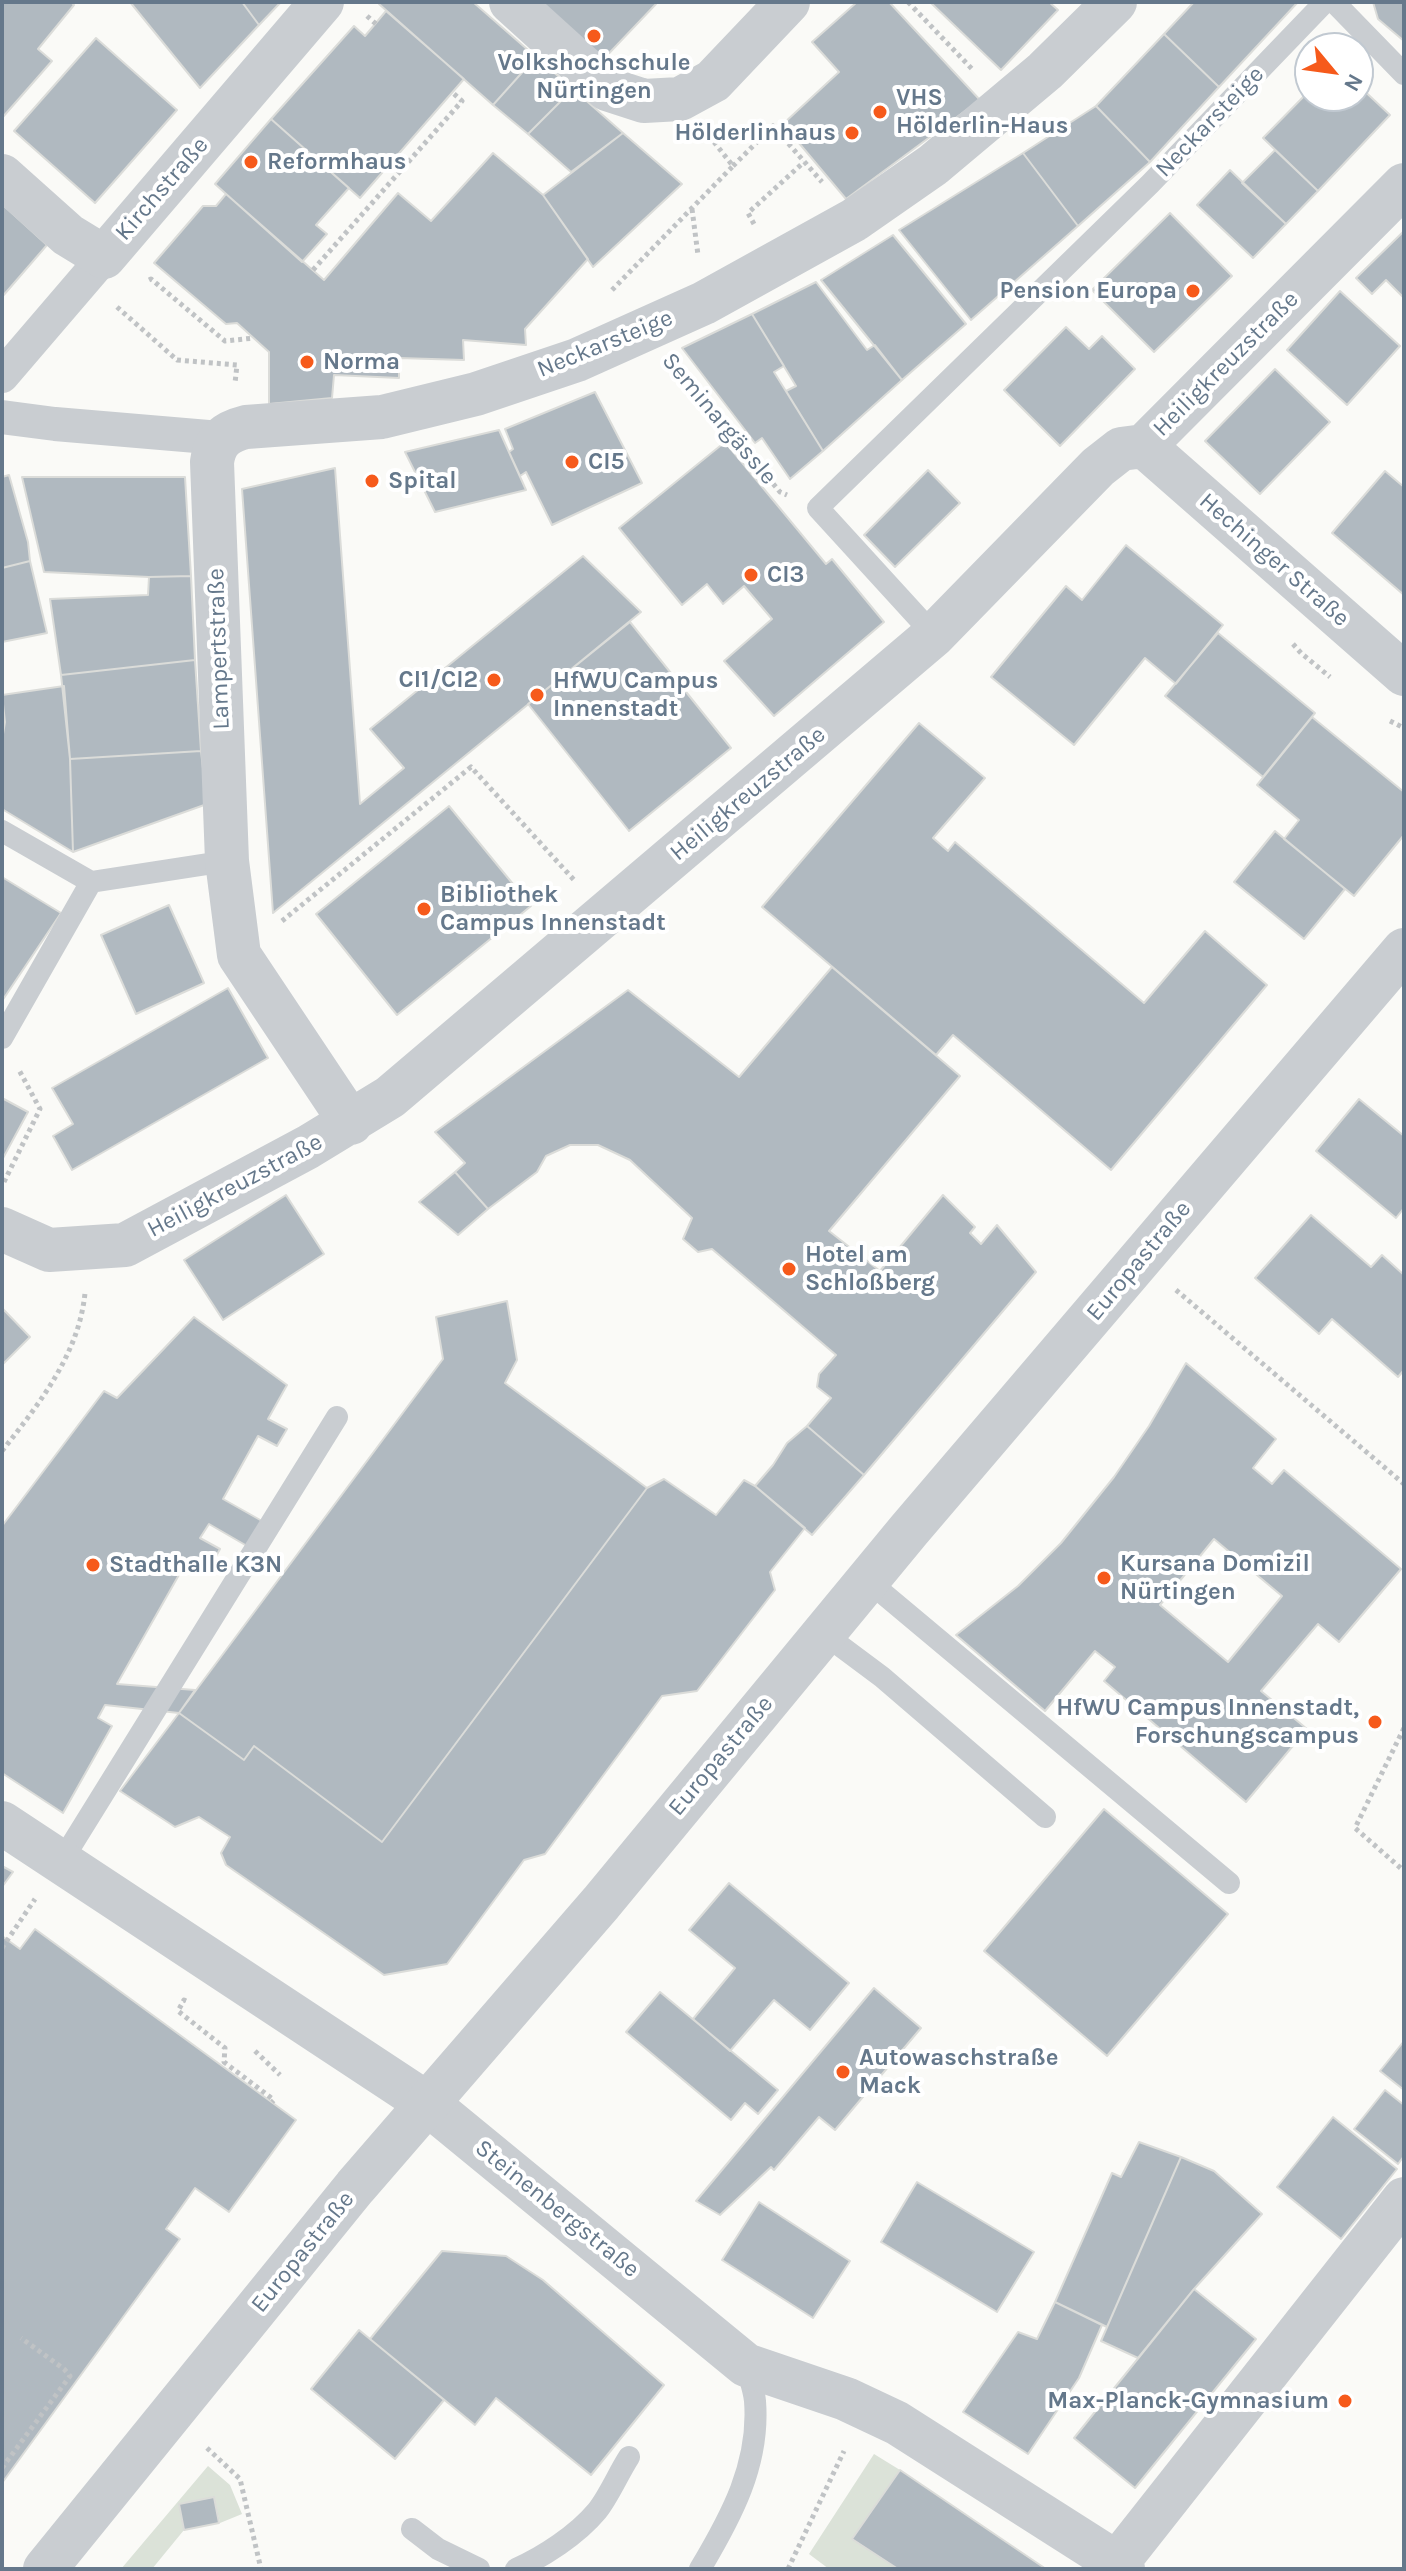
<!DOCTYPE html>
<html>
<head>
<meta charset="utf-8">
<style>
	body { margin:0 }
	#map { position:relative; width:1406px; height:2571px; overflow:hidden; background:#fafaf7; font-family:Karla,sans-serif }
	canvas { display:block }
	.frame { position:absolute; inset:0; border:4px solid #65788b; pointer-events:none }
	.north { position:absolute; left:1294px; top:32px; width:80px; height:80px; box-sizing:border-box; background:#fff; border:2px solid #c1c9d1; border-radius:50%; rotate:119deg; font-size:22px; font-weight:700; line-height:32px; text-align:center; color:#65788b }
	.north::after { content:''; display:block; margin:auto; width:28px; height:36px; background:#f65a1b; clip-path:polygon(50% 0,100% 100%,50% 72%,0 100%) }
</style>
</head>
<body>
<div id="map">
<canvas width="1406" height="2571"></canvas>
<div class="frame"></div>
<div class="north">N</div>
</div>
<script>
const ctx = document.querySelector('canvas').getContext('2d');
ctx.lineJoin = 'round';
function fillPath(path, color) { ctx.fillStyle = color; ctx.fill(path, 'evenodd'); }
function strokePath(path, color, width, dash) { ctx.strokeStyle = color; ctx.lineWidth = width; ctx.lineCap = dash ? 'butt' : 'round'; ctx.setLineDash(dash || []); ctx.stroke(path); }
function label(font, color, halo, rows, align = 'center') {
  ctx.font = font + ' Karla,sans-serif'; ctx.lineWidth = 8; ctx.setLineDash([]); ctx.textBaseline = 'middle'; ctx.strokeStyle = halo; ctx.fillStyle = color; for (const [text, x, y, turn = 0] of rows) {
    ctx.save(); ctx.translate(x, y); ctx.rotate((+turn || 0) * Math.PI / 180); ctx.textAlign = isNaN(turn) ? turn : align; if (halo) ctx.strokeText(text, 0, 0); ctx.fillText(text, 0, 0); ctx.restore();
  }
}
const green = new Path2D(`
	M 874,2454 L 900,2470 L 852,2539 L 898,2569 L 829,2569 L 809,2554 Z
	M 208,2466 L 230,2485 L 242,2514 L 220,2523 L 214,2497 L 179,2504 L 184,2530 L 152,2569 L 121,2569 Z`);
const building = new Path2D(`
	M 2,2 L 71,2 L 74,5 L 38,49 L 52,61 L 2,118 Z
	M 130,2 L 242,2 L 259,25 L 200,88 Z
	M 242,2 L 281,2 L 259,25 Z
	M 381,2 L 473,2 L 536,57 L 493,105 L 379,4 Z
	M 528,2 L 654,2 L 656,4 L 596,67 Z
	M 857,2 L 889,2 L 980,100 L 846,199 L 783,124 L 839,72 L 812,42 Z
	M 930,2 L 1049,2 L 1058,10 L 1001,70 Z
	M 1194,2 L 1298,2 L 1219,87 L 1164,34 Z
	M 1373,2 L 1404,2 L 1404,41 L 1378,19 Z
	M 386,11 L 464,79 L 360,198 L 271,119 L 354,26 L 365,36 Z
	M 1164,34 L 1219,87 L 1150,162 L 1096,106 Z
	M 96,38 L 177,110 L 95,203 L 14,131 Z
	M 536,57 L 573,89 L 528,134 L 493,105 Z
	M 1358,85 L 1390,115 L 1318,191 L 1263,138 L 1310,90 L 1310,96 L 1358,96 Z
	M 573,89 L 623,133 L 571,172 L 528,134 Z
	M 1096,106 L 1150,162 L 1078,226 L 1023,153 Z
	M 271,119 L 349,188 L 316,225 L 327,234 L 302,262 L 215,184 Z
	M 623,133 L 682,184 L 593,267 L 543,195 Z
	M 1275,150 L 1318,191 L 1286,224 L 1242,183 Z
	M 493,153 L 543,195 L 588,259 L 525,329 L 526,345 L 463,340 L 464,360 L 399,358 L 399,378 L 334,375 L 332,398 L 269,404 L 269,352 L 237,323 L 226,324 L 154,263 L 203,206 L 216,206 L 226,194 L 324,280 L 398,193 L 431,221 Z
	M 1023,153 L 1078,226 L 971,320 L 899,230 Z
	M 1230,170 L 1286,224 L 1253,258 L 1197,205 Z
	M 2,204 L 47,245 L 2,297 Z
	M 1170,213 L 1232,276 L 1154,352 L 1092,290 Z
	M 1404,231 L 1404,298 L 1386,280 L 1372,294 L 1356,278 Z
	M 893,235 L 966,324 L 902,380 L 821,280 Z
	M 816,282 L 867,350 L 875,345 L 902,380 L 823,451 L 786,391 L 796,386 L 752,314 Z
	M 1340,291 L 1400,346 L 1347,405 L 1287,350 Z
	M 752,314 L 784,366 L 774,372 L 823,451 L 790,479 L 762,438 L 755,443 L 682,348 Z
	M 1066,327 L 1089,349 L 1102,336 L 1135,369 L 1060,446 L 1004,390 Z
	M 1275,369 L 1330,422 L 1260,494 L 1205,441 Z
	M 595,392 L 642,483 L 552,525 L 526,472 L 520,476 L 509,452 L 513,449 L 505,429 Z
	M 499,430 L 526,490 L 435,512 L 405,452 Z
	M 725,442 L 826,564 L 832,559 L 884,622 L 774,716 L 724,661 L 772,619 L 744,586 L 723,604 L 707,584 L 682,605 L 619,528 Z
	M 335,468 L 360,804 L 404,768 L 370,729 L 583,556 L 641,612 L 273,913 L 242,489 Z
	M 928,470 L 960,503 L 895,567 L 864,535 Z
	M 1385,471 L 1404,487 L 1404,595 L 1332,533 Z
	M 9,475 L 28,542 L 30,561 L 2,568 L 2,477 Z
	M 22,477 L 185,477 L 191,576 L 149,577 L 44,572 Z
	M 1126,545 L 1223,625 L 1176,684 L 1145,658 L 1074,745 L 991,677 L 1066,586 L 1082,600 Z
	M 30,561 L 47,633 L 2,642 L 2,568 Z
	M 191,576 L 195,660 L 61,675 L 50,599 L 148,595 L 149,577 Z
	M 630,622 L 731,748 L 629,831 L 528,704 Z
	M 1218,633 L 1315,713 L 1263,777 L 1165,696 Z
	M 195,660 L 201,751 L 70,759 L 61,675 Z
	M 64,686 L 70,759 L 73,852 L 2,809 L 2,740 L 5,722 L 2,695 Z
	M 1312,717 L 1404,792 L 1404,835 L 1354,896 L 1284,839 L 1299,820 L 1257,785 Z
	M 919,723 L 985,778 L 933,838 L 948,851 L 955,842 L 1144,1003 L 1205,931 L 1267,985 L 1111,1170 L 953,1035 L 936,1055 L 762,907 Z
	M 201,751 L 207,804 L 73,852 L 70,759 Z
	M 449,806 L 531,906 L 397,1015 L 316,914 Z
	M 1275,831 L 1345,889 L 1304,939 L 1234,882 Z
	M 2,877 L 61,913 L 2,1001 Z
	M 169,905 L 204,983 L 136,1014 L 101,935 Z
	M 832,967 L 960,1076 L 829,1231 L 880,1271 L 943,1195 L 975,1227 L 970,1233 L 981,1244 L 997,1225 L 1036,1272 L 864,1475 L 807,1426 L 831,1398 L 817,1387 L 819,1374 L 836,1355 L 712,1249 L 698,1252 L 683,1239 L 692,1218 L 630,1160 L 598,1145 L 570,1145 L 546,1156 L 537,1172 L 488,1209 L 455,1172 L 465,1163 L 435,1132 L 628,990 L 739,1077 Z
	M 228,988 L 268,1058 L 72,1170 L 53,1136 L 73,1124 L 52,1088 Z
	M 2,1098 L 28,1112 L 2,1160 Z
	M 1359,1099 L 1404,1136 L 1404,1208 L 1396,1218 L 1316,1151 Z
	M 455,1172 L 488,1209 L 458,1235 L 419,1202 Z
	M 286,1195 L 324,1254 L 223,1320 L 184,1260 Z
	M 1311,1215 L 1371,1267 L 1382,1255 L 1404,1275 L 1404,1370 L 1398,1377 L 1332,1319 L 1319,1334 L 1255,1278 Z
	M 507,1301 L 517,1360 L 505,1383 L 647,1488 L 382,1842 L 254,1746 L 244,1760 L 179,1713 L 443,1359 L 436,1317 Z
	M 2,1308 L 30,1337 L 2,1365 Z
	M 194,1317 L 287,1385 L 268,1419 L 287,1429 L 277,1446 L 258,1436 L 223,1499 L 262,1521 L 247,1546 L 209,1524 L 200,1538 L 220,1549 L 208,1571 L 188,1559 L 117,1684 L 195,1690 L 179,1713 L 105,1705 L 98,1718 L 112,1726 L 63,1813 L 2,1773 L 2,1526 L 104,1391 L 117,1398 Z
	M 1186,1363 L 1276,1439 L 1253,1468 L 1272,1484 L 1284,1470 L 1401,1569 L 1339,1642 L 1318,1624 L 1261,1691 L 1307,1729 L 1246,1802 L 1104,1681 L 1115,1667 L 1095,1651 L 1045,1711 L 956,1635 L 1018,1586 L 1061,1543 L 1114,1477 L 1149,1426 ZM 1214,1539 L 1282,1596 L 1228,1662 L 1160,1605 Z
	M 807,1426 L 864,1475 L 812,1535 L 755,1486 L 773,1465 L 787,1443 Z
	M 664,1479 L 716,1515 L 744,1480 L 755,1486 L 805,1528 L 770,1572 L 775,1590 L 697,1691 L 662,1696 L 545,1854 L 524,1860 L 447,1964 L 384,1975 L 226,1865 L 221,1853 L 230,1837 L 199,1817 L 175,1827 L 120,1791 L 179,1713 L 244,1760 L 254,1746 L 382,1842 L 647,1488 Z
	M 1104,1809 L 1228,1914 L 1107,2056 L 984,1951 Z
	M 2,1866 L 13,1872 L 2,1887 Z
	M 729,1883 L 849,1983 L 810,2030 L 774,2000 L 730,2051 L 693,2019 L 735,1968 L 689,1930 Z
	M 35,1929 L 296,2120 L 229,2212 L 195,2188 L 166,2229 L 180,2239 L 2,2483 L 2,1936 L 20,1949 Z
	M 874,1988 L 921,2028 L 835,2130 L 819,2117 L 774,2170 L 771,2167 L 720,2215 L 696,2201 Z
	M 660,1992 L 778,2090 L 758,2114 L 745,2103 L 731,2120 L 626,2032 Z
	M 1404,2041 L 1404,2090 L 1380,2071 Z
	M 1385,2090 L 1404,2105 L 1404,2156 L 1398,2164 L 1354,2129 Z
	M 1333,2117 L 1397,2169 L 1341,2239 L 1277,2187 Z
	M 1139,2142 L 1181,2157 L 1107,2327 L 1055,2302 L 1112,2173 L 1121,2177 Z
	M 1181,2157 L 1214,2171 L 1262,2214 L 1194,2289 L 1138,2358 L 1101,2341 Z
	M 917,2182 L 1034,2252 L 997,2312 L 881,2242 Z
	M 759,2202 L 850,2261 L 813,2318 L 722,2260 Z
	M 442,2251 L 506,2256 L 543,2280 L 664,2385 L 591,2475 L 496,2398 L 475,2425 L 370,2339 Z
	M 1194,2289 L 1256,2339 L 1135,2488 L 1074,2438 Z
	M 1055,2302 L 1102,2325 L 1079,2378 L 1028,2454 L 963,2412 L 1018,2332 L 1037,2339 Z
	M 359,2330 L 444,2400 L 395,2459 L 311,2389 Z
	M 900,2470 L 1046,2569 L 898,2569 L 852,2539 Z
	M 214,2497 L 219,2523 L 184,2530 L 179,2504 Z`);
const path = new Path2D(`
	M 908,2 L 973,70
	M 367,16 L 376,24
	M 733,166 L 773,126 L 822,182
	M 692,209 L 698,255
	M 754,224 L 748,213 L 804,162
	M 313,270 L 462,101 L 452,92
	M 149,280 L 151,279 L 225,341 L 254,338
	M 612,290 L 733,166 L 710,137
	M 117,307 L 177,360 L 237,365 L 235,383
	M 676,367 L 780,492 L 787,495
	M 1293,644 L 1301,653 L 1330,677
	M 1390,721 L 1404,728
	M 282,921 L 471,767 L 575,881
	M 4,1182 L 40,1109 L 19,1070
	M 1176,1290 L 1404,1484
	M 2,1451 C 39,1404 79,1354 85,1293
	M 1404,1728 L 1355,1828 L 1404,1871
	M 2,1948 L 35,1899
	M 186,2001 L 184,2000 L 178,2011 L 225,2048 L 224,2062 L 274,2100 L 272,2102
	M 255,2051 L 280,2075
	M 207,2448 L 240,2479 L 261,2569
	M 2,2468 L 70,2376 L 64,2369 L 21,2338
	M 788,2569 L 844,2451`);
const service = new Path2D(`
	M 1334,2 L 1404,74
	M 934,635 L 818,508 L 1150,184 L 1325,2
	M 2,831 L 91,882 L 227,861
	M 2,1038 L 91,882
	M 867,1580 L 1229,1883
	M 823,1633 L 882,1677 L 1045,1817
	M 61,1862 L 337,1417
	M 412,2529 L 438,2549 L 479,2569
	M 516,2569 C 543,2557 577,2535 597,2511 C 609,2496 618,2474 629,2457
	M 700,2569 C 731,2517 760,2464 755,2401 C 754,2389 749,2377 746,2365`);
const pedestrian = new Path2D(`
	M 2,376 L 104,257
	M 2,417 L 55,424 L 220,438`);
const minor = new Path2D(`
	M 511,2 L 607,89 L 644,101 L 680,99 L 713,81 L 788,2
	M 2,176 L 68,235 L 104,257 L 322,2
	M 1144,446 L 1404,674
	M 351,1123 L 239,955 L 227,861 L 212,462 C 215,440 226,432 246,427 L 382,417 L 476,394 L 577,360 L 704,303 L 854,220 L 933,165 L 1045,71 L 1115,2
	M 2,1229 L 49,1250 L 125,1245 L 308,1147 L 390,1097 L 934,635 L 1098,467 L 1121,449 L 1144,446 L 1404,185
	M 2,1823 L 428,2104 L 746,2365 L 846,2399 L 897,2423 L 1117,2563 L 1123,2569
	M 1116,2569 L 1117,2563 L 1404,2199`);
const tertiary = new Path2D(`
	M 45,2569 L 355,2187 L 601,1903 L 909,1530 L 1404,950`);
const markers = [
	[594,36,8,"#f65a1b"],
	[880,112,8,"#f65a1b"],
	[852,133,8,"#f65a1b"],
	[251,162,8,"#f65a1b"],
	[1193,291,8,"#f65a1b"],
	[307,362,8,"#f65a1b"],
	[572,462,8,"#f65a1b"],
	[372,481,8,"#f65a1b"],
	[751,575,8,"#f65a1b"],
	[494,680,8,"#f65a1b"],
	[537,695,8,"#f65a1b"],
	[424,909,8,"#f65a1b"],
	[789,1269,8,"#f65a1b"],
	[93,1565,8,"#f65a1b"],
	[1104,1578,8,"#f65a1b"],
	[1375,1722,8,"#f65a1b"],
	[843,2072,8,"#f65a1b"],
	[1345,2401,8,"#f65a1b"]
];
const poiNames = [
	["Volkshochschule",594,63,"center"],
	["Nürtingen",594,91,"center"],
	["VHS",896,98],
	["Hölderlin-Haus",896,126],
	["Hölderlinhaus",836,133,"right"],
	["Reformhaus",267,162],
	["Pension Europa",1177,291,"right"],
	["Norma",323,362],
	["CI5",588,462],
	["Spital",388,481],
	["CI3",767,575],
	["CI1/CI2",478,680,"right"],
	["HfWU Campus",553,681],
	["Innenstadt",553,709],
	["Bibliothek",440,895],
	["Campus Innenstadt",440,923],
	["Hotel am",805,1255],
	["Schloßberg",805,1283],
	["Kursana Domizil",1120,1564],
	["Nürtingen",1120,1592],
	["Stadthalle K3N",109,1565],
	["HfWU Campus Innenstadt,",1359,1708,"right"],
	["Forschungscampus",1359,1736,"right"],
	["Autowaschstraße",859,2058],
	["Mack",859,2086],
	["Max-Planck-Gymnasium",1329,2401,"right"]
];
const streetNames = [
	["Neckarsteige",1210,122,-46],
	["Kirchstraße",162,189,-49],
	["Neckarsteige",605,344,-22],
	["Heiligkreuzstraße",1226,364,-45],
	["Seminargässle",719,419,50],
	["Hechinger Straße",1274,560,41],
	["Lampertstraße",219,649,-92],
	["Heiligkreuzstraße",748,794,-40],
	["Heiligkreuzstraße",235,1186,-28],
	["Europastraße",1139,1261,-50],
	["Europastraße",721,1756,-50],
	["Steinenbergstraße",557,2209,39],
	["Europastraße",303,2252,-51]
];
fillPath(green, '#dbe2d8');
fillPath(building, '#b0b9c0');
strokePath(building, '#dbdcd9', 2);
strokePath(path, '#c0c3c5', 5, [4, 4]);
strokePath(service, '#c9cdd1', 22);
strokePath(pedestrian, '#c9cdd1', 34);
strokePath(minor, '#c9cdd1', 44);
strokePath(tertiary, '#c9cdd1', 44);
for (const [x, y, r, color] of markers) { const dot = new Path2D(); dot.arc(x, y, r, 0, 2 * Math.PI); ctx.fillStyle = color; ctx.fill(dot); strokePath(dot, '#fff', 3); }
label('bold 24px', '#65788b', '#fff', poiNames, 'left');
label('24px', '#65788b', '#fff', streetNames);
</script>
</body>
</html>
